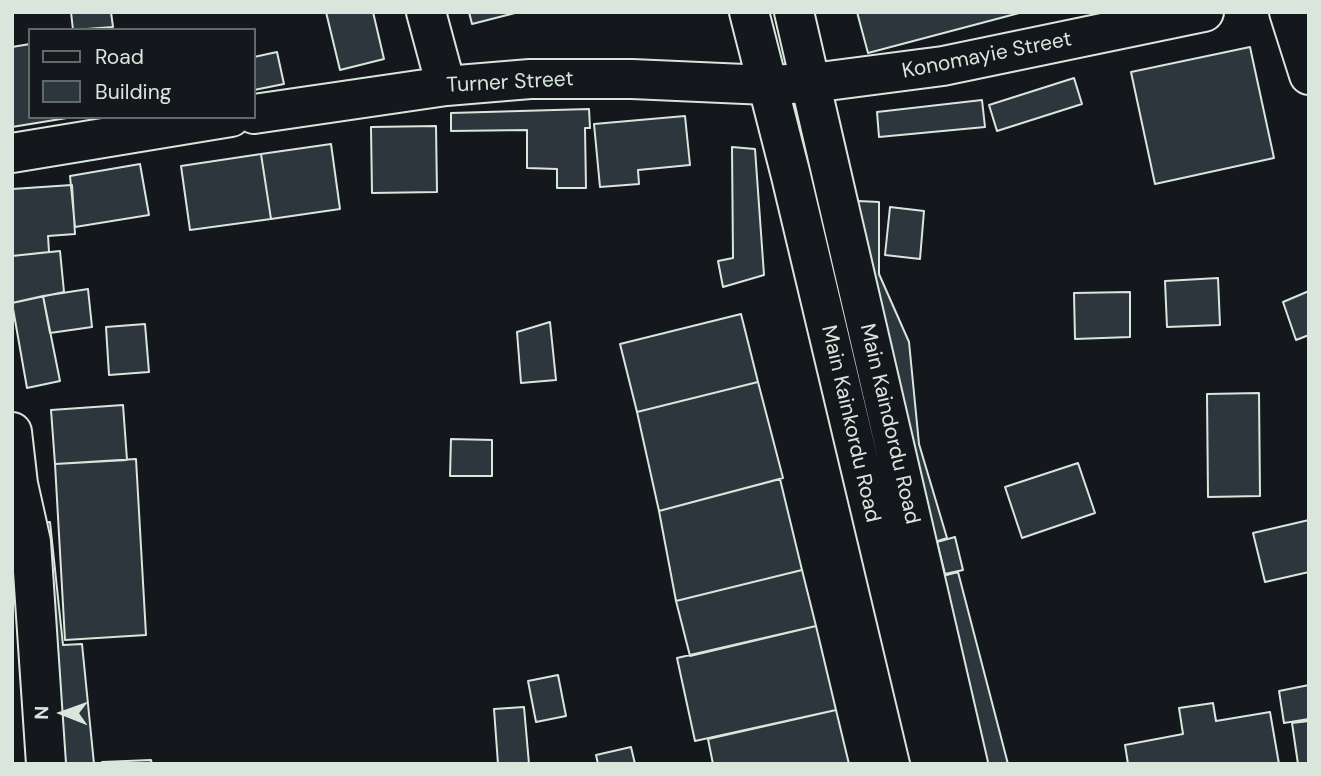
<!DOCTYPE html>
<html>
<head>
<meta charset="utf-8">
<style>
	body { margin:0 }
	#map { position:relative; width:1321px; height:776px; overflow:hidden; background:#14181c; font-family:"DM Sans",sans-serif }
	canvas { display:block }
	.frame { position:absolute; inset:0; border:14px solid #d8e6dc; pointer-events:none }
	.legend { position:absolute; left:28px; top:28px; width:228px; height:91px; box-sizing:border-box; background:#14181c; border:2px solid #626a69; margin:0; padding:9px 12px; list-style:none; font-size:21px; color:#d8e6dc }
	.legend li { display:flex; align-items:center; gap:14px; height:35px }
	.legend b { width:35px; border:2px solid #626a69 }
	.north { position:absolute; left:28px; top:678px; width:70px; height:70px; -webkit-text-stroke:5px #14181c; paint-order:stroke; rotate:271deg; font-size:19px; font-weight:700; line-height:28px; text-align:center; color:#d8e6dc }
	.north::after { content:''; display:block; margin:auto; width:24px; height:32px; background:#d8e6dc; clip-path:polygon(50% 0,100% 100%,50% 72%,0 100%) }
</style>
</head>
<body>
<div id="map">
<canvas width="1321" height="776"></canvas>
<div class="frame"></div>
<ul class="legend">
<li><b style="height:9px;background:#14181c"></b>Road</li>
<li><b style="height:19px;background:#2c363c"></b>Building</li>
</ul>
<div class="north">N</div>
</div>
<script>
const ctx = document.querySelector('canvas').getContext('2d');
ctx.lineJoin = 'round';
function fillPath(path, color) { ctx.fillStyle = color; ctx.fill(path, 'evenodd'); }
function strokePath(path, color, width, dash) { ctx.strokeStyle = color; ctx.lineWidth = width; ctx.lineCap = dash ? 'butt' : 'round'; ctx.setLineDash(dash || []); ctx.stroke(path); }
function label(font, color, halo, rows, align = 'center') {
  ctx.font = font + ' "DM Sans",sans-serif'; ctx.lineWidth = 5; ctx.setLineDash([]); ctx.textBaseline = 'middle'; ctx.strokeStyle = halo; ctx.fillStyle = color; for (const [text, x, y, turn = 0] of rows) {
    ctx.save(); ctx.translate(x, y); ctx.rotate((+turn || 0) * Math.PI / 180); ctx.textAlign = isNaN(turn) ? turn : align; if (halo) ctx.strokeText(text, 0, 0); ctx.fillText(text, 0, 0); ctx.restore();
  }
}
const building = new Path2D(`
	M 71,12 L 111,12 L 113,27 L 73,30 Z
	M 326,12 L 373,12 L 384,59 L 340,70 Z
	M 469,12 L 519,12 L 472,24 Z
	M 857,12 L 1023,12 L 868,53 Z
	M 30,44 L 30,117 L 73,117 L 12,127 L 12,47 Z
	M 1250,47 L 1274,158 L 1155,184 L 1131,72 Z
	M 277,52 L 284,84 L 254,90 L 254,57 Z
	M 1074,78 L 1082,104 L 997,131 L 989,105 Z
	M 982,100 L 985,127 L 879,137 L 877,112 Z
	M 589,109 L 590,128 L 585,128 L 586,188 L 557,188 L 557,169 L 527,168 L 527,130 L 451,131 L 451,113 Z
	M 685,116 L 690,165 L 638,170 L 639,184 L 600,187 L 594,124 Z
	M 436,126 L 437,192 L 372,193 L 371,127 Z
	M 331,144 L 340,209 L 271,219 L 261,154 Z
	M 732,147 L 755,149 L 764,275 L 723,287 L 718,261 L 733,258 Z
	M 261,154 L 271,219 L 190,230 L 181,166 Z
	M 140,164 L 149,215 L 75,227 L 70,176 Z
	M 72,185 L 75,234 L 48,236 L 49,252 L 12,256 L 12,189 Z
	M 858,201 L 879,202 L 879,274 L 909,342 L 919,444 L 947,538 L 926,545 L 856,244 Z
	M 890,207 L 924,211 L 920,259 L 885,255 Z
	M 60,251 L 64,292 L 12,303 L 12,256 Z
	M 1218,278 L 1220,325 L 1167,327 L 1165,281 Z
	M 88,289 L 92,327 L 50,333 L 43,296 Z
	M 1309,291 L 1309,335 L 1296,340 L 1283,302 Z
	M 1130,292 L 1130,337 L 1075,339 L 1074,293 Z
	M 43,296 L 60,381 L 27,388 L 12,303 Z
	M 741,314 L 758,382 L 637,412 L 620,344 Z
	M 550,322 L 556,380 L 521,383 L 517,332 Z
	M 145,324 L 149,372 L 109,375 L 106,327 Z
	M 758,382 L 783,478 L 659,511 L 637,412 Z
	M 1259,393 L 1260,496 L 1208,497 L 1207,394 Z
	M 123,405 L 127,460 L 55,464 L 51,410 Z
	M 451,439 L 492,440 L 492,476 L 450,476 Z
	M 136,459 L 146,635 L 65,640 L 55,464 Z
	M 1078,463 L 1095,513 L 1022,538 L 1005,487 Z
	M 780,479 L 802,570 L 676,601 L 659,511 Z
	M 1309,520 L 1309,572 L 1265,582 L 1253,533 Z
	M 50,522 L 63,645 L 82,644 L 94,764 L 60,764 L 35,523 Z
	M 955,537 L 963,570 L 945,574 L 937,542 Z
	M 802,570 L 816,626 L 690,656 L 676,601 Z
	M 958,572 L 1008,764 L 983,764 L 935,578 Z
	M 816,626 L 836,710 L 695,741 L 677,658 Z
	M 558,675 L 566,716 L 536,722 L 528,681 Z
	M 1309,685 L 1309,719 L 1284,723 L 1279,691 Z
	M 1213,703 L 1216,721 L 1270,712 L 1279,764 L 1128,764 L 1125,745 L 1183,734 L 1179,708 Z
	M 524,707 L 529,764 L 498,764 L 494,709 Z
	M 836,710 L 849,764 L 713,764 L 708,739 Z
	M 1309,721 L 1309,764 L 1298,764 L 1292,723 Z
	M 631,747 L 635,764 L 598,764 L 596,755 Z
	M 151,760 L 152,764 L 102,764 L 102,762 Z`);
const street = new Path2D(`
	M 426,12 L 446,86
	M 1289,12 L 1309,75
	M 254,114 L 446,86 L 530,79 L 632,79 L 767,85 L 812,83 L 943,66 L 1204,12
	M 12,153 L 231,117
	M 12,432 L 18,484 L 31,542 L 46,764`);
const primary = new Path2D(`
	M 749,12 L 791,176 L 931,764
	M 794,12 L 968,764`);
const streetNames = [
	["Konomayie Street",987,56,-11],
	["Turner Street",510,83,-3],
	["Main Kainkordu Road",850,424,77],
	["Main Kaindordu Road",889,424,77]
];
fillPath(building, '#2c363c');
strokePath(building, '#d8e6dc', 2);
strokePath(street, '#d8e6dc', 42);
strokePath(primary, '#d8e6dc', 42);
strokePath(street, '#14181c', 38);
strokePath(primary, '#14181c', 38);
label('21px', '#d8e6dc', '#14181c', streetNames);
</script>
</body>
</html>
